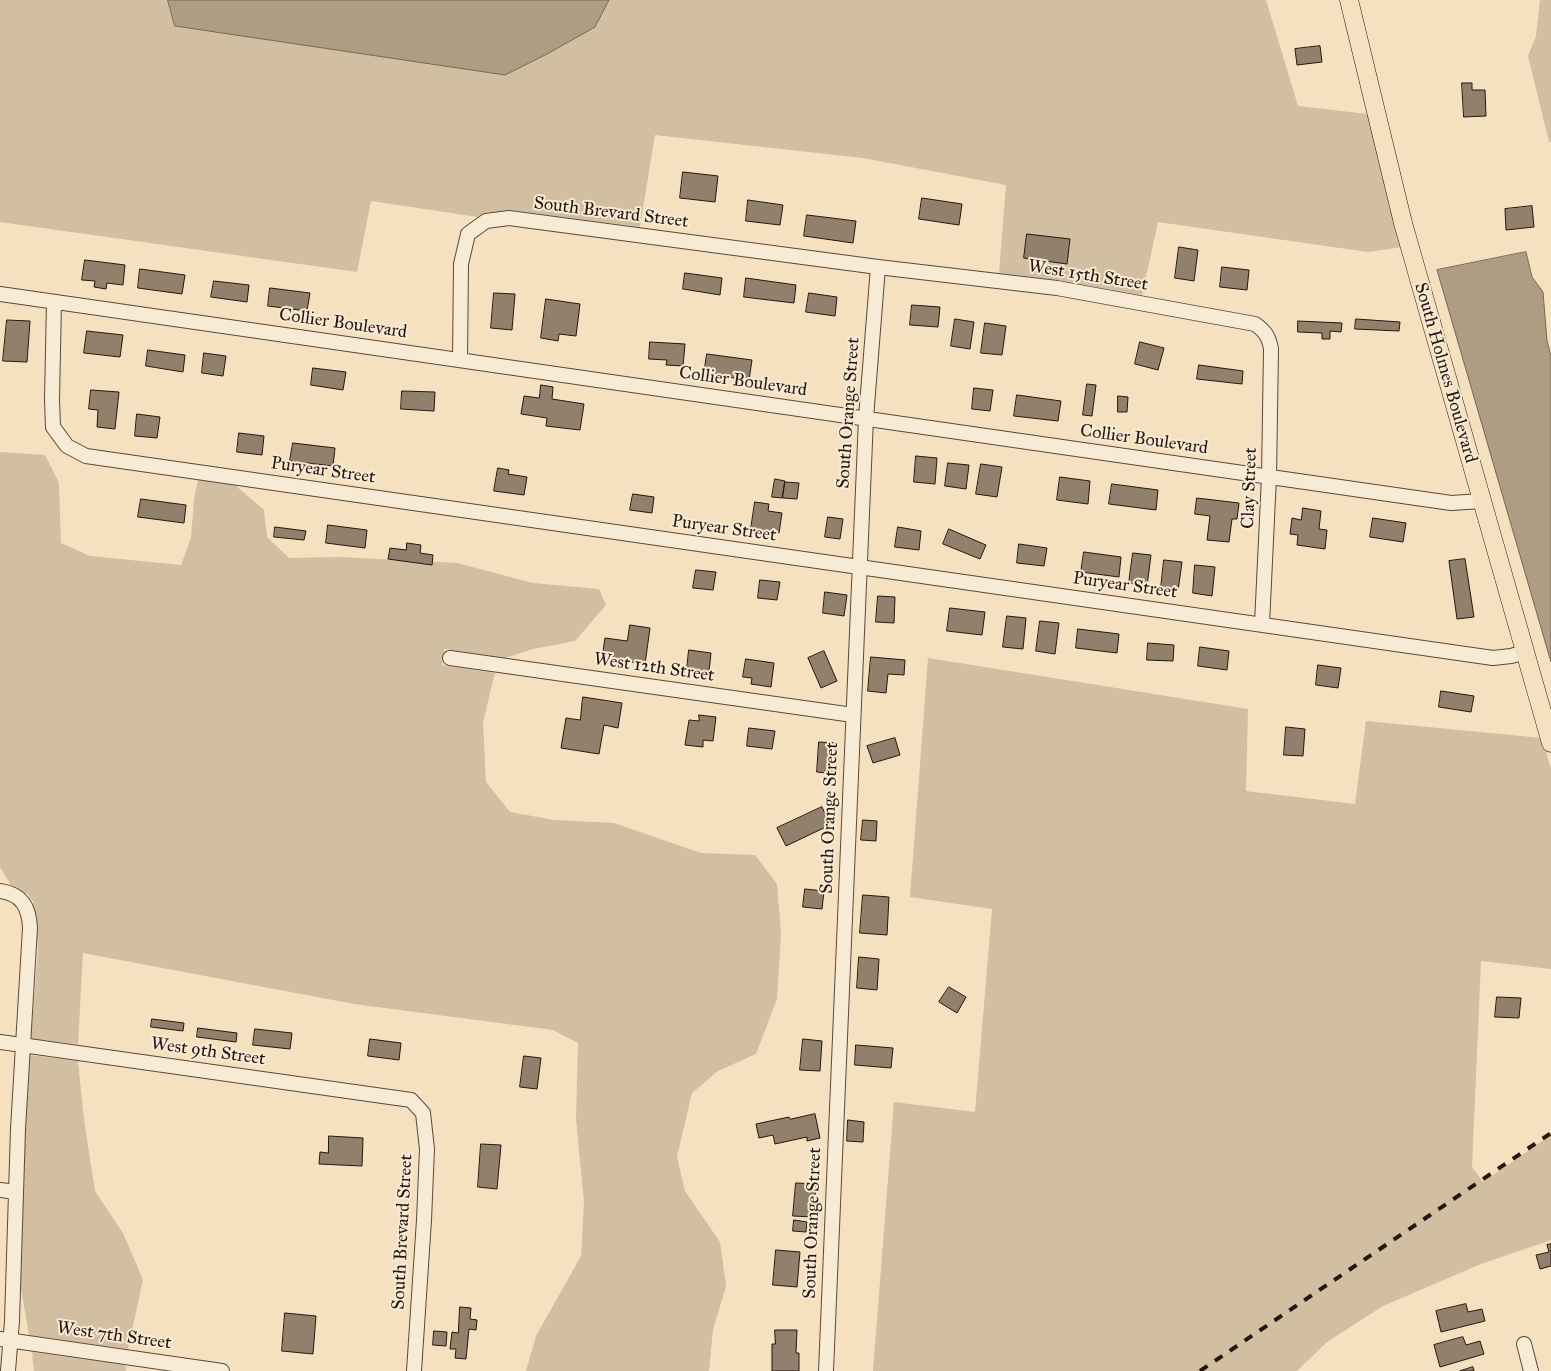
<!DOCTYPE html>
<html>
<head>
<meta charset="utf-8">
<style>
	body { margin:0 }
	canvas { display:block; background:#f5e0bf }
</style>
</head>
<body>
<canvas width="1551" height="1371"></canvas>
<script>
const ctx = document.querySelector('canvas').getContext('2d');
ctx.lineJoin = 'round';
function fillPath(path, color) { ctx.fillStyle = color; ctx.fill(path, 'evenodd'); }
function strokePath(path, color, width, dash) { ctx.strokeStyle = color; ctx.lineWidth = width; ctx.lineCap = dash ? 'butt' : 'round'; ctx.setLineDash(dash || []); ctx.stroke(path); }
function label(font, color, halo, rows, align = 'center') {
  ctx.font = font + ' "IM FELL Great Primer",serif'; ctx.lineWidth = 4; ctx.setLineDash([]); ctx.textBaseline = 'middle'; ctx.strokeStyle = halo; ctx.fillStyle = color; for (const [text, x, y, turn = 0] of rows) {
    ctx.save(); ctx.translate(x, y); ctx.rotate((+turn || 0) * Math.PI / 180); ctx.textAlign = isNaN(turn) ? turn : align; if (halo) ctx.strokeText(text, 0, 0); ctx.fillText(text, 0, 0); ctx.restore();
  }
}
const green = new Path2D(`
	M 0,0 L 168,0 L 175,26 L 595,27 L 609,0 L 1266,0 L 1298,106 L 1368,114 L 1403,247 L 1368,252 L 1158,222 L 1142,295 L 1058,280 L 999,273 L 1006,185 L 863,158 L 655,135 L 640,227 L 510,210 L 485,213 L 478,217 L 371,201 L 357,272 L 0,222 Z
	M 1540,0 L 1551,0 L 1551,142 L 1549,142 L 1528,56 L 1536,36 Z
	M 0,452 L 45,455 L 59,483 L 61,543 L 90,556 L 181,565 L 191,538 L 194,499 L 198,480 L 235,485 L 264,510 L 267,537 L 289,558 L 340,557 L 457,563 L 533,583 L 599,589 L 606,605 L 575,641 L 533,649 L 505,658 L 444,649 L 442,665 L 495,673 L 483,722 L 486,782 L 510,812 L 554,820 L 614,823 L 701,853 L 755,855 L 777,884 L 781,933 L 777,999 L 756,1054 L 718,1071 L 692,1093 L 677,1157 L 685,1191 L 720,1242 L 726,1286 L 713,1330 L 709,1371 L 526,1371 L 536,1336 L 581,1256 L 584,1202 L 576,1119 L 578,1043 L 553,1030 L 354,1004 L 83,953 L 78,1044 L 31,1039 L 38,950 L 36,913 L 33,905 L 34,903 L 27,893 L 25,894 L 19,888 L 11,885 L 0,867 Z
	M 928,658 L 1248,709 L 1246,791 L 1355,804 L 1366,721 L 1542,738 L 1551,769 L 1551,969 L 1481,961 L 1472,1167 L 1483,1182 L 1551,1135 L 1551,1240 L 1481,1264 L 1383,1306 L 1327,1342 L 1297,1371 L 873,1371 L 894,1102 L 975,1112 L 992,909 L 910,897 Z
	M 30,1055 L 78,1061 L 84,1120 L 95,1191 L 123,1233 L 143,1280 L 128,1349 L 29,1335 L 20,1283 L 25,1130 Z
	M 32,1352 L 125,1365 L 126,1371 L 34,1371 Z`);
const water = new Path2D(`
	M 168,0 L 609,0 L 595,27 L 547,54 L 505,75 L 175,26 Z
	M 1526,252 L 1532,277 L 1543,292 L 1547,341 L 1551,356 L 1551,662 L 1437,270 Z`);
const building = new Path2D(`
	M 1320,46 L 1322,62 L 1297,65 L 1295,49 Z
	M 1462,83 L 1472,83 L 1472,90 L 1485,90 L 1486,116 L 1464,117 Z
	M 683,172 L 718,176 L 715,202 L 680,198 Z
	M 922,198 L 962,204 L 959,225 L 919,219 Z
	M 748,200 L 783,205 L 780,225 L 746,221 Z
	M 1532,206 L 1534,227 L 1506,230 L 1505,209 Z
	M 807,215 L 856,221 L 853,243 L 804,236 Z
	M 1027,234 L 1070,239 L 1067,264 L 1024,258 Z
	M 1179,247 L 1198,250 L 1194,281 L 1175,278 Z
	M 85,260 L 125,265 L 123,285 L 107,283 L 106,289 L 94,287 L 95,281 L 82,280 Z
	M 1222,267 L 1249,270 L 1247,290 L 1220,287 Z
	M 140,269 L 185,275 L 182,294 L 138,288 Z
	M 685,273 L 722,278 L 720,295 L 683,289 Z
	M 746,278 L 796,285 L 794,303 L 744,297 Z
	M 214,281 L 249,285 L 247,302 L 211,297 Z
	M 270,288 L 310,293 L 307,311 L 268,306 Z
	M 494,293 L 515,294 L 512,330 L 491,328 Z
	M 809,293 L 837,297 L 835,316 L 806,312 Z
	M 546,299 L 580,304 L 576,336 L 559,334 L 558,341 L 541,338 Z
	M 912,305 L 940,307 L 938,327 L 910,325 Z
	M 955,319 L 974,322 L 970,349 L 951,346 Z
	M 1356,319 L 1400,322 L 1399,331 L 1355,329 Z
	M 7,320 L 30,321 L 27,362 L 3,361 Z
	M 1298,321 L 1342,323 L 1341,332 L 1330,331 L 1330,339 L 1322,339 L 1322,333 L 1298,332 Z
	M 985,323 L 1006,326 L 1002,355 L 981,353 Z
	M 87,331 L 123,335 L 120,357 L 84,353 Z
	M 650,342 L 685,344 L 683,366 L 666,365 L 667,360 L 649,359 Z
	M 1140,342 L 1164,348 L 1158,370 L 1135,364 Z
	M 148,350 L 185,355 L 183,372 L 146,366 Z
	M 204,353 L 226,356 L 223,376 L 202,373 Z
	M 707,354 L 752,360 L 749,380 L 704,374 Z
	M 1199,365 L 1243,371 L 1242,384 L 1197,379 Z
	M 313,368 L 346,372 L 343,390 L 311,385 Z
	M 1087,384 L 1096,385 L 1092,416 L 1083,415 Z
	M 541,385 L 553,387 L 552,399 L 584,404 L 580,430 L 546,426 L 547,418 L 521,414 L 524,396 L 539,398 Z
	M 974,388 L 993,390 L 990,411 L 972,409 Z
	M 91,390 L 119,392 L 115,429 L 97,427 L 98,410 L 89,409 Z
	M 402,391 L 435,392 L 434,411 L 401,409 Z
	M 1017,395 L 1061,401 L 1058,421 L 1014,416 Z
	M 1118,396 L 1128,397 L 1127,412 L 1118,412 Z
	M 137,414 L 160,417 L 157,438 L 135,436 Z
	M 239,433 L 264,436 L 262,455 L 237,452 Z
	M 293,443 L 335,448 L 333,466 L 290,461 Z
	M 916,456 L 937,458 L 935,484 L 914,482 Z
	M 948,463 L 969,465 L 966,489 L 945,486 Z
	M 981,464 L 1002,467 L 997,497 L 976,494 Z
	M 498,468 L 509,470 L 508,474 L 527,477 L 524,495 L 494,491 Z
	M 1060,477 L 1090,481 L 1088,504 L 1057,500 Z
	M 775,479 L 785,481 L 782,498 L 772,497 Z
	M 785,482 L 799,483 L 797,499 L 783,498 Z
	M 1112,484 L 1158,490 L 1156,510 L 1109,504 Z
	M 633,494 L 654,497 L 652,513 L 630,510 Z
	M 1197,498 L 1239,503 L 1237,519 L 1232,519 L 1229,542 L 1207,540 L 1210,516 L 1195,514 Z
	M 141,499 L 186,505 L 184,523 L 138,517 Z
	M 755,502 L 769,504 L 768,511 L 782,513 L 779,533 L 751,529 Z
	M 1303,508 L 1321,511 L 1319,529 L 1327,530 L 1325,549 L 1297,545 L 1298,535 L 1290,534 L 1292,518 L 1301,520 Z
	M 828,517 L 843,519 L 840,539 L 825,537 Z
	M 1373,518 L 1406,523 L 1403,542 L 1370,537 Z
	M 328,525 L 367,530 L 365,548 L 326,543 Z
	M 275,527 L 306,531 L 304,540 L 274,537 Z
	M 898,527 L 921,531 L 919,550 L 895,547 Z
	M 949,529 L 986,545 L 980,559 L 943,544 Z
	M 407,543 L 421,545 L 420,553 L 433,555 L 432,565 L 388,559 L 390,548 L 406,550 Z
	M 1019,544 L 1047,548 L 1044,566 L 1017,563 Z
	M 1084,552 L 1121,557 L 1119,577 L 1081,572 Z
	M 1133,553 L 1151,555 L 1147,586 L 1129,583 Z
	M 1465,559 L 1474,617 L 1457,619 L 1449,561 Z
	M 1164,560 L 1182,562 L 1178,591 L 1161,588 Z
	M 1195,565 L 1215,567 L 1212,596 L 1193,593 Z
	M 696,570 L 716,572 L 713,590 L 693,588 Z
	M 760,580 L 780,582 L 777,600 L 758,598 Z
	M 825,592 L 847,595 L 844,616 L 823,613 Z
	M 878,596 L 895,597 L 894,623 L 876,622 Z
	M 950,608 L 985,612 L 982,635 L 947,631 Z
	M 1007,616 L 1026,618 L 1023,649 L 1003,647 Z
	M 1040,621 L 1059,623 L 1055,654 L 1036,651 Z
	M 630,625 L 650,628 L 645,664 L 602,658 L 605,638 L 627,641 Z
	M 1078,629 L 1119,634 L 1117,653 L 1076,648 Z
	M 1148,643 L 1174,645 L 1173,661 L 1147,660 Z
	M 1200,647 L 1229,651 L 1227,670 L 1198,666 Z
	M 689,650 L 711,653 L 709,672 L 687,669 Z
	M 824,651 L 837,681 L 821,688 L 808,658 Z
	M 871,657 L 905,660 L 904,675 L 888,674 L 886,693 L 868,691 Z
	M 746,659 L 774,663 L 771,687 L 751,684 L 752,678 L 743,677 Z
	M 1318,665 L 1341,668 L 1338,688 L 1316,685 Z
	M 1441,691 L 1474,696 L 1471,712 L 1439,707 Z
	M 583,697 L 622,703 L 618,728 L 604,725 L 599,754 L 561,748 L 566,718 L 580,720 Z
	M 699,715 L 716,717 L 713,741 L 703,740 L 703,747 L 685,745 L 689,720 L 699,721 Z
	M 1286,727 L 1305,729 L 1303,756 L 1284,755 Z
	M 749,728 L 775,731 L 772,749 L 747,746 Z
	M 895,738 L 900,755 L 873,763 L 867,746 Z
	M 819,742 L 838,743 L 835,774 L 817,772 Z
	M 822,807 L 830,825 L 786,846 L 777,828 Z
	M 863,820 L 877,821 L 876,841 L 861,840 Z
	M 805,889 L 824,891 L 822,909 L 803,907 Z
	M 863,895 L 889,897 L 887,935 L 860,933 Z
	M 859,957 L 879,959 L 877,990 L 857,988 Z
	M 949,987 L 966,997 L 957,1013 L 939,1002 Z
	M 1497,997 L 1521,998 L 1519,1018 L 1495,1017 Z
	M 152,1019 L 184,1023 L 183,1031 L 151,1027 Z
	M 198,1028 L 237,1033 L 236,1042 L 197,1037 Z
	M 255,1029 L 292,1033 L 290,1049 L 253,1045 Z
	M 370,1039 L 401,1043 L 399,1060 L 368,1056 Z
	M 803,1039 L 822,1041 L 820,1071 L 800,1070 Z
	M 856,1045 L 893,1048 L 891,1068 L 855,1065 Z
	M 524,1056 L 541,1058 L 537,1089 L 520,1087 Z
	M 815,1114 L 820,1138 L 807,1141 L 807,1137 L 775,1144 L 773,1135 L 759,1138 L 756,1124 L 789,1117 L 790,1119 Z
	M 848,1120 L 864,1122 L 863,1142 L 847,1141 Z
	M 329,1136 L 363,1138 L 362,1166 L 319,1164 L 320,1152 L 328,1153 Z
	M 481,1144 L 501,1145 L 497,1189 L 478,1187 Z
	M 796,1183 L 816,1184 L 813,1217 L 793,1216 Z
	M 794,1220 L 807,1222 L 806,1232 L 793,1231 Z
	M 1551,1244 L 1551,1266 L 1540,1269 L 1536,1255 L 1549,1252 L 1547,1245 Z
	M 776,1250 L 800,1252 L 797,1287 L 773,1285 Z
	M 1466,1304 L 1468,1312 L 1482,1309 L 1485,1321 L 1441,1332 L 1436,1311 Z
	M 460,1307 L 471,1308 L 470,1319 L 477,1320 L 476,1330 L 469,1329 L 466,1359 L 455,1358 L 456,1349 L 450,1349 L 452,1332 L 458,1333 Z
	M 285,1313 L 316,1316 L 313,1354 L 282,1351 Z
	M 775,1330 L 797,1330 L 796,1353 L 799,1353 L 799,1371 L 772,1371 L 772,1344 L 775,1344 Z
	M 434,1331 L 447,1332 L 446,1346 L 433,1345 Z
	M 1463,1337 L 1466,1345 L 1480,1341 L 1484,1354 L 1440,1367 L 1434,1345 Z
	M 1473,1367 L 1474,1371 L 1460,1371 Z`);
const minor = new Path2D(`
	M 0,294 L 1451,503 L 1482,501
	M 54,302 L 52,400 L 53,427 L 67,446 L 86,456 L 1493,658 L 1511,656 L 1525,652
	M 460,359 L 461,264 L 468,234 L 486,221 L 509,218 L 878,267 L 1057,288 L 1255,324 C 1265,331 1269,337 1271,349 L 1269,477 L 1262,624
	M 450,658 L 853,715
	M 0,891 C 22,894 29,907 30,928 L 18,1129 L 12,1321 L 8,1371
	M 0,1042 L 411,1100 L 423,1113 L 427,1149 L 424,1220 L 414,1371
	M 0,1190 L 16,1192
	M 0,1339 L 222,1371
	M 1524,1344 L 1531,1371
	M 826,1371 L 866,418 L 878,267`);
const major = new Path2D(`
	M 1349,0 L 1403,223 L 1551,743`);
const rail = new Path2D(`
	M 1200,1371 L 1551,1133`);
const streetNames = [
	["South Brevard Street",611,213,7],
	["West 15th Street",1088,276,9],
	["Collier Boulevard",343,324,8],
	["South Holmes Boulevard",1445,373,74],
	["Collier Boulevard",743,382,8],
	["South Orange Street",849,413,-86],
	["Collier Boulevard",1144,440,8],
	["Puryear Street",323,471,8],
	["Clay Street",1250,488,-88],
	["Puryear Street",724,529,8],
	["Puryear Street",1125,586,8],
	["West 12th Street",654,668,8],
	["South Orange Street",830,818,-88],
	["West 9th Street",208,1052,8],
	["South Orange Street",813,1223,-88],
	["South Brevard Street",403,1232,-87],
	["West 7th Street",114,1336,8]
];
fillPath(green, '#d2bea1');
fillPath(water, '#ae9c83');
strokePath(water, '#776755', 1);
fillPath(building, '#91806b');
strokePath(building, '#25170f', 1);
strokePath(minor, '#59493b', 16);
strokePath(major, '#25170f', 19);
strokePath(minor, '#f8ebd5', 14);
strokePath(major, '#f5e0bf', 18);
strokePath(rail, '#25170f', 4, [9, 9]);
label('18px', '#25170f', '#f8ebd5', streetNames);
</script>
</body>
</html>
